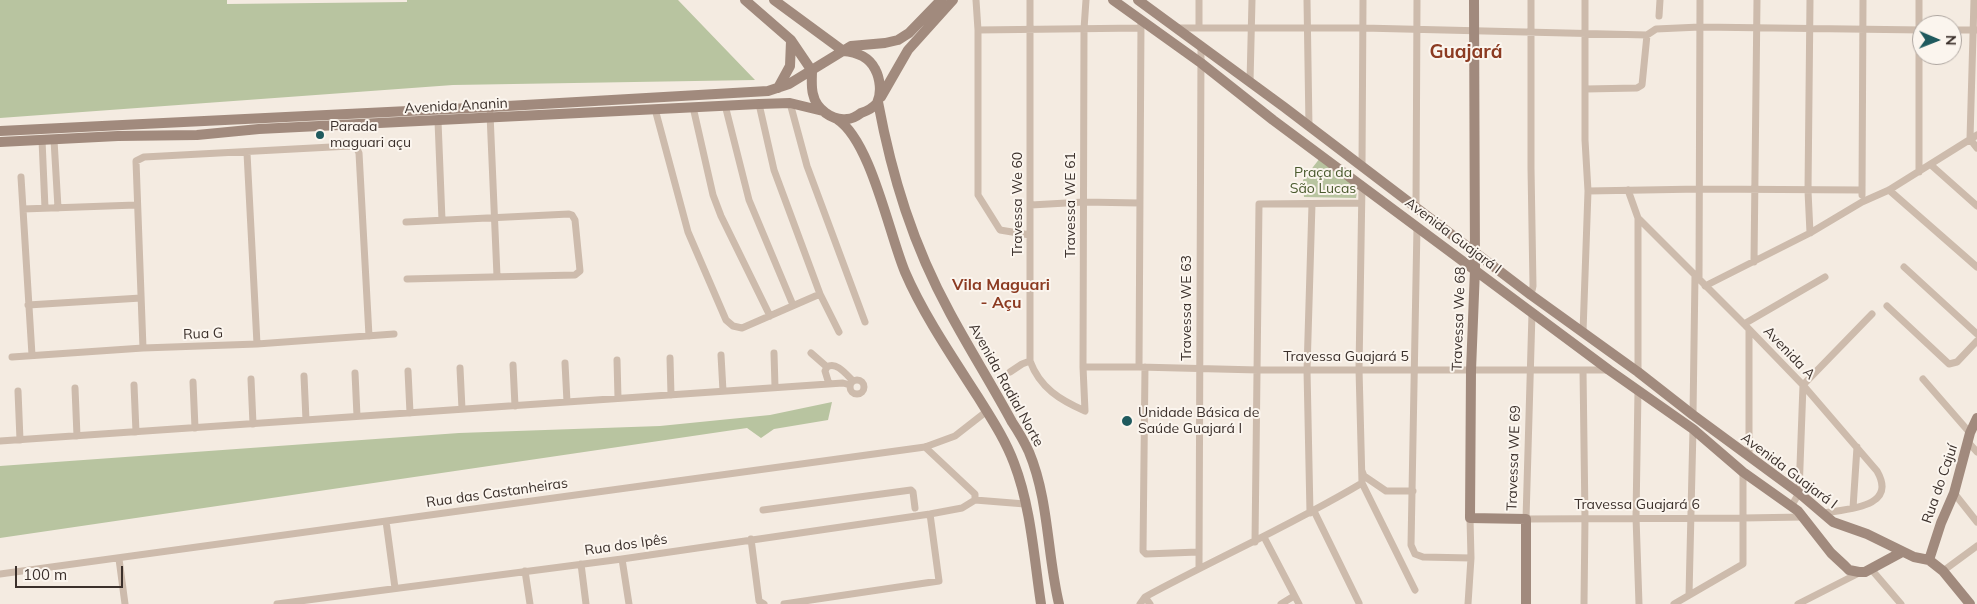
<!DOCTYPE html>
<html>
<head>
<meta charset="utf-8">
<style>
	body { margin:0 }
	#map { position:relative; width:1977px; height:604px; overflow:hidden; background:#f4ebe1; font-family:Mulish,sans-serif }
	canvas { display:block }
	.north { position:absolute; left:1912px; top:15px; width:50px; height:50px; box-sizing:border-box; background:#fbf5ee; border:1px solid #aea6a0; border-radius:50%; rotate:91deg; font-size:14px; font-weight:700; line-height:20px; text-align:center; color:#3b302b }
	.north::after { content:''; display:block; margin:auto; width:18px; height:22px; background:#1f5a5e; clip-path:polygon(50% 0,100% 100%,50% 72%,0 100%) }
	.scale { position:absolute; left:15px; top:566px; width:108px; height:22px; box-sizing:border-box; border:2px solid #3b302b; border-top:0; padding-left:6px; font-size:15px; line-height:18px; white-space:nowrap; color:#3b302b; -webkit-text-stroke:4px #fbf5ee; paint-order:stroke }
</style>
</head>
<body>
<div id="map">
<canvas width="1977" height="604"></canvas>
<div class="north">N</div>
<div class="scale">100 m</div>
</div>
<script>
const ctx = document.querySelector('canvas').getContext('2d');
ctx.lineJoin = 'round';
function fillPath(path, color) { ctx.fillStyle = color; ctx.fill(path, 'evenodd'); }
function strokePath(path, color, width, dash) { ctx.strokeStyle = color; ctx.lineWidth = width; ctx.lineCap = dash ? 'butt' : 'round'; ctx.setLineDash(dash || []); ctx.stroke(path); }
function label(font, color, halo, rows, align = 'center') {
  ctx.font = font + ' Mulish,sans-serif'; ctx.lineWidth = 4; ctx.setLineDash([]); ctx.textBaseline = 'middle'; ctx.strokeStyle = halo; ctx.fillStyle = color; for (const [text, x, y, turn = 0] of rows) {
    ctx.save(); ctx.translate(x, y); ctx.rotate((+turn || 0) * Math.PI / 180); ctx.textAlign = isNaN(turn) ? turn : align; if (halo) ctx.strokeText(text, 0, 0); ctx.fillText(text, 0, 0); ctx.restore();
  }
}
const green = new Path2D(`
	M 0,0 L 227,0 L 227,4 L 407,2 L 407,0 L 678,0 L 755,80 L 453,85 L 0,118 Z
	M 1320,158 L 1358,186 L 1356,198 L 1304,197 L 1303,180 Z
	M 832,402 L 828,420 L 774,429 L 761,438 L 747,428 L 0,538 L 0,466 L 459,433 L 660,426 L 770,415 Z`);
const street = new Path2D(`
	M 976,0 L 978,30 L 978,195 L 1000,230 L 1030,235
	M 1030,0 L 1030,361 C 1040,388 1060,400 1085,411 L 1083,367 L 1084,29 L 1086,0
	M 1307,0 L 1309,127
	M 1531,0 L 1531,168 L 1533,286 L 1531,295
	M 1810,0 L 1808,191 L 1810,233
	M 1974,0 L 1970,139 L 1977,148
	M 1659,16 L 1660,0
	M 1199,27 L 1199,0
	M 1177,28 L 1363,28 L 1647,35 L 1656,29 L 1700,27 L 1922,30
	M 978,30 L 1141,28
	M 1952,30 L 1977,30
	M 1250,82 L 1252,0
	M 1586,89 L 1637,88 L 1642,85 L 1647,35
	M 790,103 L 807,166 L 865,322
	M 759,104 L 774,170 L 820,294 L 839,332
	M 725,105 L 749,200 L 793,305
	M 693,107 L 713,195 L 721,216 L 770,316
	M 655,109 L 688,232 L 726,320 L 733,326 L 742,328 L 820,294
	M 490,114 L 497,276
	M 438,121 L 442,220
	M 42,140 L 45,208
	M 54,140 L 58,208
	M 247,153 L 257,344
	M 1931,165 L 1977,206
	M 1362,166 L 1363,0
	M 1919,172 L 1919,0
	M 21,177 L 32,355
	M 1362,185 L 1359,369 L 1362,483 L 1415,590
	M 1628,190 L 1638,218 L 1744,324 L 1803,385 L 1877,471 C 1898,508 1847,509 1824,513
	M 1889,190 L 1977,267
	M 1588,191 L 1700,189 L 1861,190
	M 1862,195 L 1863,0
	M 1031,205 L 1084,202 L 1139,203
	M 1416,208 L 1417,0
	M 23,209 L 136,205
	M 1638,218 L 1638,372
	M 406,222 L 569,214 L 572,215 L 575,220 L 580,271 L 575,275 L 407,279
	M 1417,226 L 1411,545 L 1415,554 L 1423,557 L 1471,558
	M 1754,262 L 1757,0
	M 1904,267 L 1977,334
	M 1699,280 L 1700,0
	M 1705,286 L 1810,233 L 1862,202 L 1889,190 L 1977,135
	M 28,305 L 141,298
	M 1887,306 L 1949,364 L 1957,362 L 1977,341
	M 1532,313 L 1526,519 L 1743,518 L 1804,517
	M 1744,324 L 1825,277
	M 1583,332 L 1588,191 L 1585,140 L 1585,0
	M 143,348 L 136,161 L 144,157 L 350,146 L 356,147 L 359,153 L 369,336
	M 774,353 L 775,387
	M 811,353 L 827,367
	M 721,355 L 723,391
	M 12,357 L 143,348 L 257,344 L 394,334
	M 670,358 L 671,395
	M 617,360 L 618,398
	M 565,363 L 567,402
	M 513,365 L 515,406
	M 1083,367 L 1139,367 L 1258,370 L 1609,370
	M 1139,367 L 1141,20
	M 1145,367 L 1143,551 L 1146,554 L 1198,552
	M 460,368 L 462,409
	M 1583,370 L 1585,518 L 1584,604
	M 408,371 L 410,413
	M 1010,372 L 1022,364 L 1030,361
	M 355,373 L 357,416
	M 304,376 L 306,420
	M 251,379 L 253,424
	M 1923,379 L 1970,433
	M850 387a7 7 0 1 1 14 0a7 7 0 1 1-14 0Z
	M 193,382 L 195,428
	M 829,384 L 825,371 L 827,367 C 836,361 846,374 853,381
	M 134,385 L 136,432
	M 1803,385 L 1872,314
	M 75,388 L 77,436
	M 1638,390 L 1636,517 L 1639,604
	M 18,391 L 20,440
	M 1693,415 L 1695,275
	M 0,441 L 843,383 L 850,385
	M 1968,442 L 1977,452
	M 925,447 L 975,494 L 975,500
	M 1749,457 L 1749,330
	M 1362,471 L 1364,476 L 1386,491 L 1413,491
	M 1954,493 L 1977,522
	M 975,500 L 1025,504
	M 1792,505 L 1799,493 L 1803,385
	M 1853,508 L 1857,447
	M 763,510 L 911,490 L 913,492 L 915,508
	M 1314,511 L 1359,603
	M 1310,513 L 1307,370 L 1312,204
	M 386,521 L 395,588
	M 1264,537 L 1299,604
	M 751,539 L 759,601 L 764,604
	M 1255,542 L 1259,204 L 1361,203
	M 119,559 L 125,604
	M 622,559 L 629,604
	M 581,564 L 586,604
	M 1199,568 L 1201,47
	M 1871,569 L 1901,604
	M 525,571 L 530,604
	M 1943,571 L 1977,546
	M 0,574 L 925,447 L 955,436 L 987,411
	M 1689,595 L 1693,429
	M 1145,597 L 1150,604
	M 277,604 L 622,559 L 930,514 L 962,508 L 975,500
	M 784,604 L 939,581 L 930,514
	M 1140,604 L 1145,597 C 1217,558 1292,525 1362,483
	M 1281,604 L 1294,596
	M 1468,604 L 1471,558 L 1470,518
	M 1674,604 L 1743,564 L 1743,472
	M 1798,604 L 1859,573`);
const secondary = new Path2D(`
	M 745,0 L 791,40 L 812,71
	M 774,0 L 842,50
	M 1113,0 L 1201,63 L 1273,120 L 1609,370 L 1693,429 L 1743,472 L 1798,511 L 1831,553 L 1845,566 L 1849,570 L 1859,572 L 1865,572 L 1902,552
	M 1138,0 L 1284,107 L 1531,295 L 1638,372 L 1693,415 L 1799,493 L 1833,522 L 1867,534 L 1914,557 L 1929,560 L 1943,571 L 1970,604
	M 1474,0 L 1475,269 L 1471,370 L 1470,518 L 1526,519 L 1526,604
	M 812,71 C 812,78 811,87 813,94 C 816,109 832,121 847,119 C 852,119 857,116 861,113 C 867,111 873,108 877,103 C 882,93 880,78 875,69 C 869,57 856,52 843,51
	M 778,88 L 790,66 L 791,41
	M 881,97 L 908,50 L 953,0
	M 878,102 C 892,177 913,245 950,313 C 970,350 992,385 1012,422 C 1018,431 1024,441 1029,452 C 1049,500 1047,554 1059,604
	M 837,119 C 871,141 889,234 905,272 C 923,314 953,358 978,397 C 991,418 1005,439 1014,463 C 1031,507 1034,558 1041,604
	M 0,131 L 490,107 L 768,91 L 789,84 L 851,46 L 885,43 L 898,40 L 909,33 L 941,0
	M 0,142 L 118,136 L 197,135 L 259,129 L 759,104 L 790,103 L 823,111
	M 1929,560 L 1941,523 L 1954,493 L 1970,433 L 1977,418`);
const markers = [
	[320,135,5,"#1f5a5e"],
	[1127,421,6,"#1f5a5e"]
];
const streetNames = [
	["Avenida Ananin",456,106,-3],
	["Travessa We 60",1018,204,-90],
	["Travessa WE 61",1071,205,-90],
	["Avenida Guajará I",1453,236,37],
	["Travessa WE 63",1187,308,-90],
	["Travessa We 68",1459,319,-88],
	["Rua G",203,334,-2],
	["Avenida A",1789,353,46],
	["Travessa Guajará 5",1346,357],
	["Avenida Radial Norte",1006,385,61],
	["Travessa WE 69",1514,458,-88],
	["Avenida Guajará I",1789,471,37],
	["Rua do Cajuí",1940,484,-71],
	["Rua das Castanheiras",497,493,-8],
	["Travessa Guajará 6",1637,505],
	["Rua dos Ipês",626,545,-8]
];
const poiNames = [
	["Parada",330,127],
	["maguari açu",330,143],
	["Unidade Básica de",1138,413],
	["Saúde Guajará I",1138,429]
];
const parkNames = [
	["Praça da",1323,173],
	["São Lucas",1323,189]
];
const quarterNames = [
	["Vila Maguari",1001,285],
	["- Açu",1001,303]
];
const districtNames = [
	["Guajará",1466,52]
];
fillPath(green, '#b8c4a0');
strokePath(street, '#cdbbac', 7);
strokePath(secondary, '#a18a7d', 10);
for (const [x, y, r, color] of markers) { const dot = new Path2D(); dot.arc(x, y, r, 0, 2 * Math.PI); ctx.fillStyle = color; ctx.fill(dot); strokePath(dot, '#fbf5ee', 2); }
label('14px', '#3b302b', '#fbf5ee', streetNames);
label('14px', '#3b302b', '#fbf5ee', poiNames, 'left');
label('14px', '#4a5a2e', '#fbf5ee', parkNames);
label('bold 16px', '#8c3b22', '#fbf5ee', quarterNames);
label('bold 19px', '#8c3b22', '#fbf5ee', districtNames);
</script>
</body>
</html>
